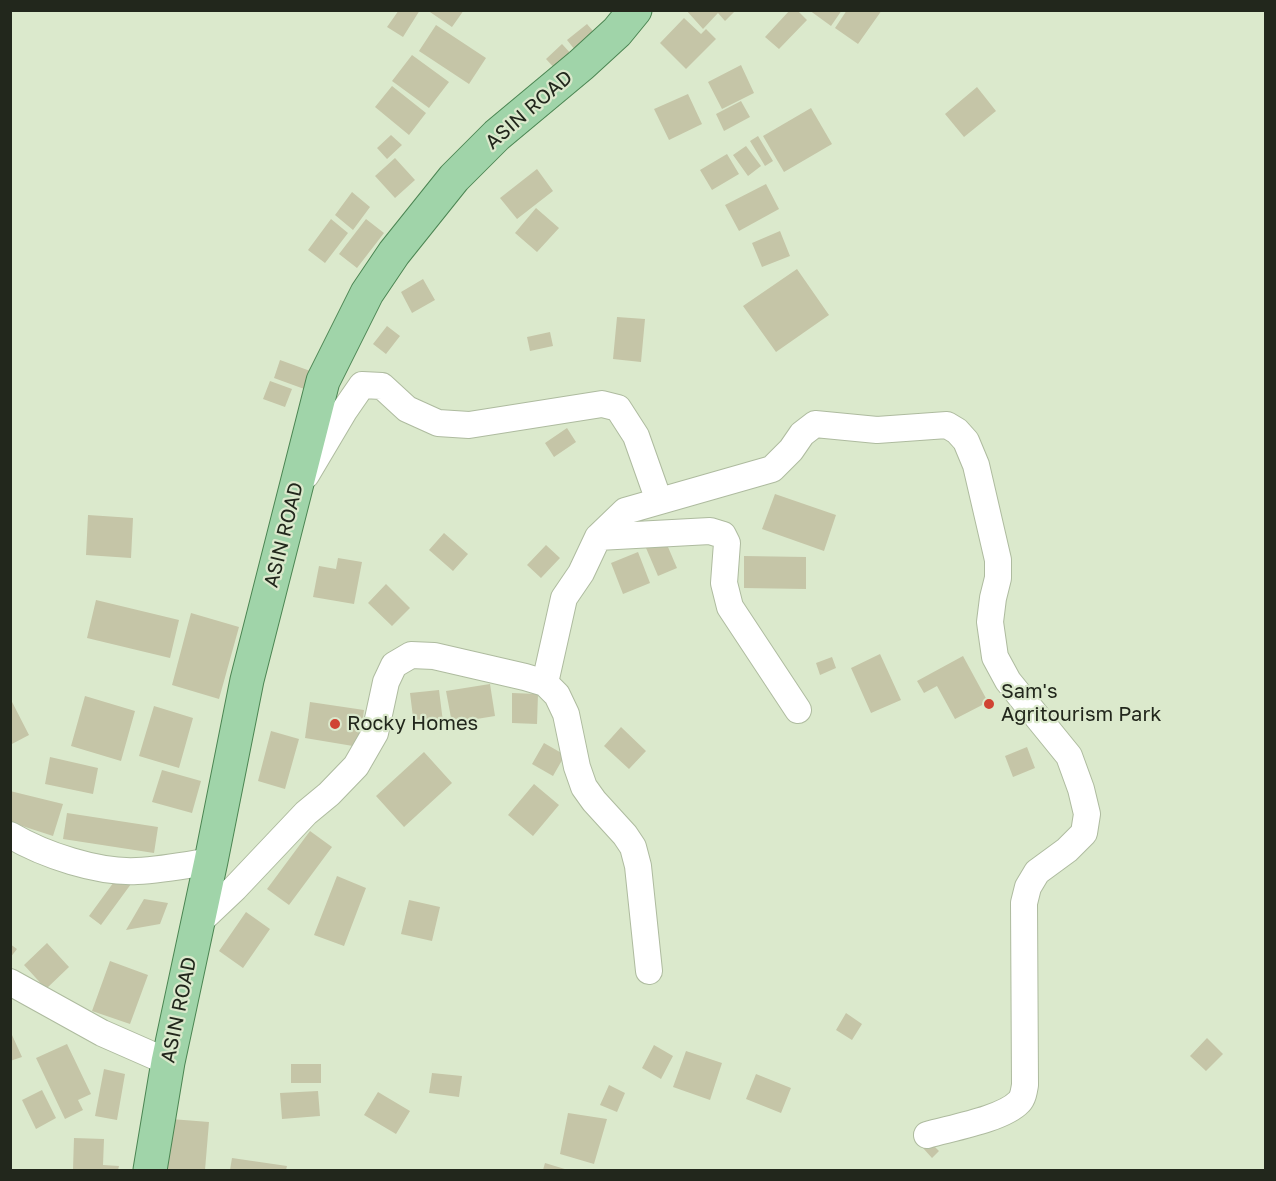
<!DOCTYPE html>
<html>
<head>
<meta charset="utf-8">
<style>
	body { margin:0 }
	#map { position:relative; width:1276px; height:1181px; overflow:hidden; background:#dbe9cc; font-family:"Golos Text",sans-serif }
	canvas { display:block }
	.frame { position:absolute; inset:0; border:12px solid #22271c; pointer-events:none }
</style>
</head>
<body>
<div id="map">
<canvas width="1276" height="1181"></canvas>
<div class="frame"></div>
</div>
<script>
const ctx = document.querySelector('canvas').getContext('2d');
ctx.lineJoin = 'round';
function fillPath(path, color) { ctx.fillStyle = color; ctx.fill(path, 'evenodd'); }
function strokePath(path, color, width, dash) { ctx.strokeStyle = color; ctx.lineWidth = width; ctx.lineCap = dash ? 'butt' : 'round'; ctx.setLineDash(dash || []); ctx.stroke(path); }
function label(font, color, halo, rows, align = 'center') {
  ctx.font = font + ' "Golos Text",sans-serif'; ctx.lineWidth = 4.5; ctx.setLineDash([]); ctx.textBaseline = 'middle'; ctx.strokeStyle = halo; ctx.fillStyle = color; for (const [text, x, y, turn = 0] of rows) {
    ctx.save(); ctx.translate(x, y); ctx.rotate((+turn || 0) * Math.PI / 180); ctx.textAlign = isNaN(turn) ? turn : align; if (halo) ctx.strokeText(text, 0, 0); ctx.fillText(text, 0, 0); ctx.restore();
  }
}
const building = new Path2D(`
	M 399,10 L 420,10 L 403,37 L 387,27 Z
	M 427,10 L 464,10 L 452,27 Z
	M 686,10 L 736,10 L 725,21 L 718,13 L 703,29 Z
	M 790,10 L 797,10 L 807,20 L 779,49 L 765,37 Z
	M 809,10 L 842,10 L 831,26 Z
	M 847,10 L 882,10 L 858,44 L 835,28 Z
	M 684,18 L 701,34 L 706,29 L 716,39 L 686,69 L 660,43 Z
	M 587,24 L 599,38 L 579,55 L 567,40 Z
	M 436,25 L 486,58 L 469,84 L 419,51 Z
	M 562,44 L 574,57 L 558,72 L 546,59 Z
	M 412,55 L 449,82 L 429,108 L 392,81 Z
	M 741,65 L 754,93 L 722,109 L 708,82 Z
	M 392,86 L 426,113 L 409,135 L 375,107 Z
	M 977,87 L 996,111 L 964,137 L 945,114 Z
	M 688,94 L 702,124 L 669,140 L 654,109 Z
	M 741,101 L 750,117 L 724,131 L 716,114 Z
	M 811,108 L 832,144 L 784,172 L 763,136 Z
	M 391,135 L 402,145 L 387,159 L 377,148 Z
	M 758,136 L 773,161 L 765,166 L 750,141 Z
	M 746,146 L 761,166 L 748,176 L 733,155 Z
	M 727,154 L 739,174 L 712,190 L 700,170 Z
	M 395,158 L 415,180 L 395,198 L 375,176 Z
	M 537,169 L 553,191 L 517,219 L 500,198 Z
	M 766,184 L 779,209 L 739,231 L 725,205 Z
	M 352,192 L 370,207 L 353,230 L 335,215 Z
	M 536,208 L 559,228 L 537,252 L 515,233 Z
	M 331,219 L 348,233 L 325,263 L 308,250 Z
	M 366,219 L 384,233 L 357,268 L 339,254 Z
	M 780,231 L 790,256 L 762,267 L 752,243 Z
	M 797,269 L 829,315 L 776,352 L 743,306 Z
	M 423,279 L 435,300 L 412,313 L 401,292 Z
	M 617,317 L 645,319 L 641,362 L 613,359 Z
	M 387,326 L 400,336 L 386,354 L 373,344 Z
	M 550,332 L 553,346 L 530,351 L 527,337 Z
	M 280,360 L 313,372 L 307,390 L 274,378 Z
	M 270,381 L 292,389 L 285,407 L 263,399 Z
	M 567,428 L 576,442 L 554,457 L 545,443 Z
	M 775,494 L 836,515 L 824,551 L 762,529 Z
	M 88,515 L 133,518 L 131,558 L 86,555 Z
	M 444,533 L 468,554 L 453,571 L 429,550 Z
	M 665,540 L 677,568 L 658,576 L 646,548 Z
	M 546,545 L 560,558 L 541,578 L 527,565 Z
	M 638,552 L 650,583 L 623,594 L 611,563 Z
	M 744,556 L 806,557 L 806,589 L 744,588 Z
	M 338,558 L 362,562 L 354,604 L 313,597 L 319,566 L 336,569 Z
	M 386,584 L 410,608 L 392,626 L 368,603 Z
	M 96,600 L 179,620 L 170,658 L 87,638 Z
	M 191,613 L 239,627 L 219,699 L 172,685 Z
	M 880,654 L 901,700 L 871,713 L 851,668 Z
	M 963,656 L 988,702 L 955,719 L 937,686 L 924,693 L 917,681 Z
	M 832,657 L 836,668 L 820,675 L 816,663 Z
	M 490,684 L 495,716 L 452,723 L 446,691 Z
	M 439,690 L 443,722 L 414,725 L 410,693 Z
	M 512,693 L 538,694 L 537,724 L 512,723 Z
	M 85,696 L 135,711 L 121,761 L 71,746 Z
	M 10,698 L 29,735 L 10,745 Z
	M 310,702 L 364,710 L 359,747 L 305,738 Z
	M 154,706 L 193,718 L 179,768 L 139,756 Z
	M 621,727 L 646,751 L 629,769 L 604,746 Z
	M 271,731 L 299,739 L 285,789 L 258,781 Z
	M 544,743 L 565,755 L 553,776 L 532,764 Z
	M 1027,747 L 1035,768 L 1013,777 L 1005,756 Z
	M 424,752 L 452,783 L 404,827 L 376,796 Z
	M 50,757 L 98,768 L 93,794 L 45,784 Z
	M 162,770 L 201,781 L 192,813 L 152,802 Z
	M 534,784 L 559,805 L 533,836 L 508,815 Z
	M 10,791 L 63,804 L 53,836 L 10,822 Z
	M 67,813 L 158,827 L 154,853 L 63,839 Z
	M 310,831 L 332,847 L 289,905 L 267,889 Z
	M 119,875 L 131,884 L 101,925 L 89,916 Z
	M 337,876 L 366,888 L 344,946 L 314,935 Z
	M 144,899 L 168,903 L 160,924 L 126,930 Z
	M 409,900 L 440,907 L 432,941 L 401,934 Z
	M 246,912 L 270,929 L 243,968 L 219,951 Z
	M 47,943 L 69,967 L 46,989 L 24,965 Z
	M 10,944 L 17,949 L 10,958 Z
	M 110,961 L 148,975 L 130,1024 L 92,1011 Z
	M 846,1013 L 862,1024 L 852,1040 L 836,1030 Z
	M 12,1035 L 22,1057 L 10,1061 L 10,1036 Z
	M 1207,1038 L 1223,1054 L 1206,1071 L 1190,1056 Z
	M 67,1044 L 91,1094 L 78,1100 L 83,1110 L 65,1119 L 36,1058 Z
	M 654,1045 L 673,1056 L 661,1079 L 642,1068 Z
	M 686,1051 L 722,1063 L 710,1100 L 673,1087 Z
	M 291,1064 L 321,1064 L 321,1083 L 291,1083 Z
	M 104,1069 L 125,1074 L 117,1120 L 95,1116 Z
	M 432,1073 L 462,1076 L 459,1097 L 429,1093 Z
	M 756,1074 L 791,1088 L 781,1113 L 746,1099 Z
	M 609,1085 L 625,1093 L 617,1112 L 600,1105 Z
	M 42,1090 L 56,1118 L 36,1129 L 22,1100 Z
	M 318,1091 L 320,1116 L 282,1119 L 280,1093 Z
	M 378,1092 L 410,1111 L 396,1134 L 364,1115 Z
	M 568,1113 L 607,1119 L 594,1164 L 560,1154 Z
	M 171,1119 L 209,1122 L 205,1170 L 167,1170 Z
	M 74,1138 L 104,1139 L 103,1165 L 119,1166 L 118,1170 L 73,1170 Z
	M 929,1141 L 939,1151 L 932,1158 L 923,1148 Z
	M 232,1158 L 287,1166 L 286,1170 L 230,1170 Z
	M 545,1163 L 568,1170 L 543,1170 Z`);
const minor = new Path2D(`
	M 306,475 L 344,411 L 362,385 L 382,386 L 407,409 L 438,423 L 469,425 L 602,404 L 618,408 L 636,436 L 659,501
	M 598,537 L 710,531 L 723,535 L 727,543 L 724,583 L 730,607 L 798,710
	M 545,683 L 564,598 L 581,573 L 598,537 L 625,511 L 772,469 L 791,450 L 802,434 L 815,424 L 877,430 L 947,425 L 957,431 L 966,441 L 976,465 L 998,560 L 998,578 L 993,598 L 990,622 L 995,657 L 1008,681 L 1069,756 L 1081,789 L 1087,814 L 1084,833 L 1067,850 L 1037,872 L 1028,887 L 1024,903 L 1025,1085 C 1024,1091 1023,1098 1019,1102 C 1003,1119 951,1128 927,1135
	M 10,835 C 44,855 98,873 137,871 C 162,870 187,865 211,861
	M 198,923 L 235,888 L 306,813 L 329,794 L 356,766 L 375,733 L 386,682 L 394,665 L 411,655 L 434,656 L 525,677 L 545,683 L 557,695 L 566,714 L 577,767 L 584,787 L 594,801 L 625,835 L 633,847 L 638,866 L 649,971
	M 10,982 L 102,1033 L 168,1062`);
const major = new Path2D(`
	M 150,1170 L 168,1062 L 211,861 L 247,680 L 323,381 L 367,293 L 394,253 L 454,178 L 497,135 L 581,65 L 617,32 L 635,10`);
const markers = [
	[989,704,6,"#d04333"],
	[335,724,6,"#d04333"]
];
const streetNames = [
	["ASIN ROAD",529,110,-41],
	["ASIN ROAD",284,535,-76],
	["ASIN ROAD",179,1010,-78]
];
const poiNames = [
	["Sam's",1001,692],
	["Agritourism Park",1001,715],
	["Rocky Homes",347,724]
];
fillPath(building, '#c5c5a7');
strokePath(minor, '#aebb9f', 28);
strokePath(major, '#4b8552', 35);
strokePath(minor, '#fff', 26);
strokePath(major, '#a0d4a9', 33);
for (const [x, y, r, color] of markers) { const dot = new Path2D(); dot.arc(x, y, r, 0, 2 * Math.PI); ctx.fillStyle = color; ctx.fill(dot); strokePath(dot, '#dbe9cc', 2); }
label('20px', '#22271c', '#dbe9cc', streetNames);
label('20px', '#22271c', '#dbe9cc', poiNames, 'left');
</script>
</body>
</html>
